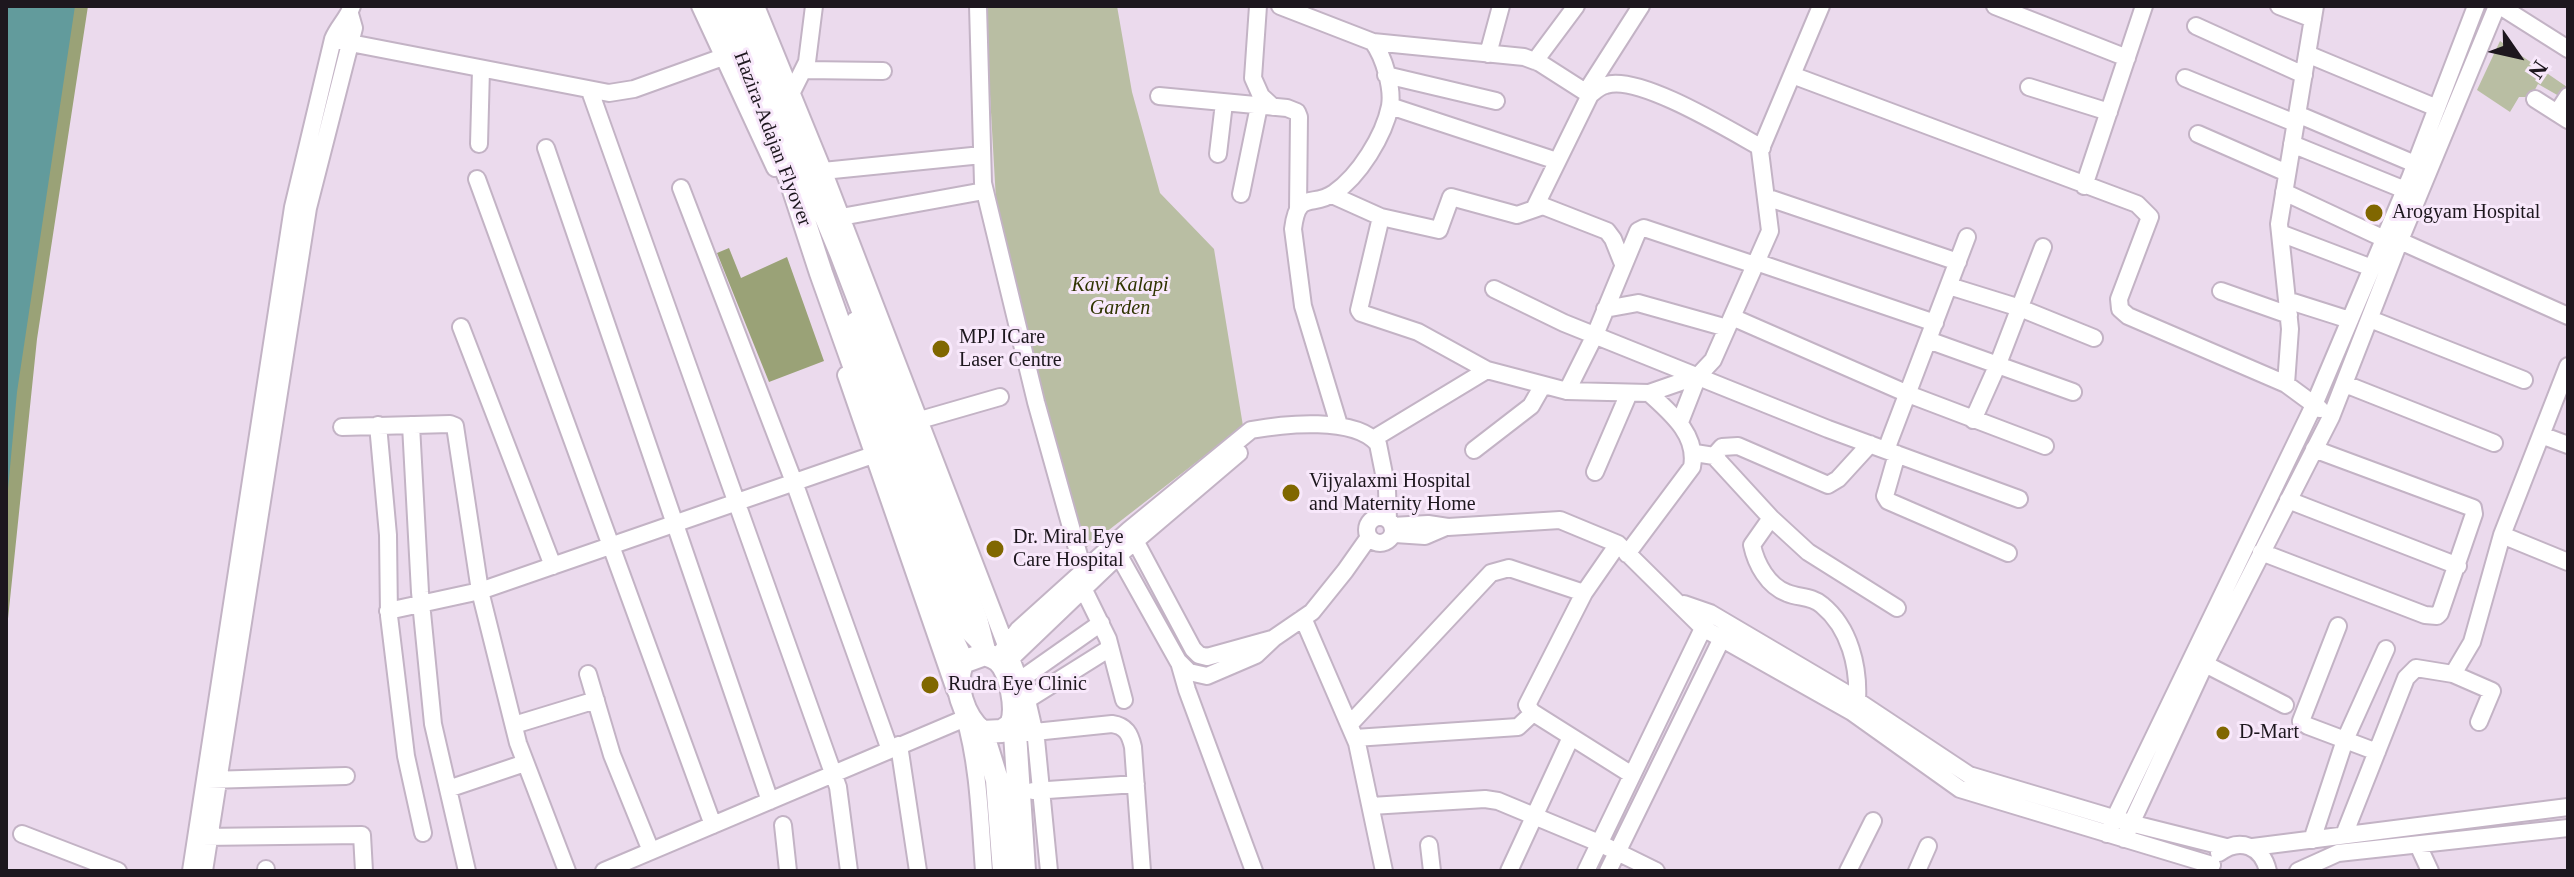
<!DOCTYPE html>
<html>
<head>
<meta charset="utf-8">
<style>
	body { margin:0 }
	#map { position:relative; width:2574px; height:877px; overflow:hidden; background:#ebdaed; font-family:"Times New Roman",serif }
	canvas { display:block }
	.frame { position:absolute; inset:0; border:8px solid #1d171e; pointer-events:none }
	.north { position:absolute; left:2478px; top:16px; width:80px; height:80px; -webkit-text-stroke:6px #f8e8fb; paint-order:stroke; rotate:124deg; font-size:22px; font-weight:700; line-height:32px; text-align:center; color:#1d171e }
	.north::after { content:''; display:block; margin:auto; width:28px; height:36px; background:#1d171e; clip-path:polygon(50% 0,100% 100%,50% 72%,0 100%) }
</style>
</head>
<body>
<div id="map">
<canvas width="2574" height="877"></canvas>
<div class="frame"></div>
<div class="north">N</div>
</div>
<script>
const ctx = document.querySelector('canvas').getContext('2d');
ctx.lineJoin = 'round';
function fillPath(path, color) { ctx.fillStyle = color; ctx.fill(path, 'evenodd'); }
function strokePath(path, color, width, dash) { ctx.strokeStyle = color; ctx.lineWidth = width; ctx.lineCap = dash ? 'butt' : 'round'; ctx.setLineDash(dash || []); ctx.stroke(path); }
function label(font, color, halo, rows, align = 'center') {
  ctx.font = font + ' "Times New Roman",serif'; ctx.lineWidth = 6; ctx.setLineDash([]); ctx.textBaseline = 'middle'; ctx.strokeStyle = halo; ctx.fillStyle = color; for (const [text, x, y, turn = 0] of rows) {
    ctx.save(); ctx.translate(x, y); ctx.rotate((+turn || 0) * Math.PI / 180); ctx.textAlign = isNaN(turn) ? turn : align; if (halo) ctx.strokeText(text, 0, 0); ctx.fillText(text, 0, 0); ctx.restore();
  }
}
const green = new Path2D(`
	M 985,6 L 1117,6 L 1132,92 L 1160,193 L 1214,249 L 1243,426 L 1083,550 L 997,218 Z
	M 2500,41 L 2567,87 L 2559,96 L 2538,84 L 2531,97 L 2519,97 L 2510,112 L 2477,90 Z`);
const forest = new Path2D(`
	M 59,6 L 88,6 L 37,339 L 6,638 L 6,348 Z
	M 729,248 L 741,278 L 787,257 L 824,361 L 769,382 L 717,253 Z`);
const water = new Path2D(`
	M 6,6 L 75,6 L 17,392 L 6,511 Z`);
const minor = new Path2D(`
	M 700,6 L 775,168
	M 756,6 L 823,170 L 1027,700 L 1036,739 L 1049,871
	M 978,6 L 983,183 L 1036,402 L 1083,570
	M 1258,6 L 1253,78 L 1261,96 L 1273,107
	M 1280,6 L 1373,42 C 1384,57 1393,88 1390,106 C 1384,136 1359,176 1334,193 C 1312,208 1298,189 1293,229 L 1303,306 L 1339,425
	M 1995,6 L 2127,58
	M 2279,6 L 2313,19
	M 2500,6 L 2568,49
	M 2196,26 L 2304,75
	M 340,41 L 609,93 L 634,89 L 723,57
	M 1373,42 L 1524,57 L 1540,63 L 1590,95 C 1595,91 1600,86 1606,85 C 1639,74 1731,131 1762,148
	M 1488,54 L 1501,6
	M 2307,54 L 2437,108
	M 1535,61 L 1576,6
	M 804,70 L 883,71
	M 1386,75 L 1496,101
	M 1792,75 L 2137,204 L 2150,217 L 2119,299 L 2120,309 L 2128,316 L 2286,384 L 2320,409
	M 2185,78 L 2295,123
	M 2029,87 L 2109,112
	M 590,91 L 838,787 L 849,871
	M 1586,92 L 1641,6
	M 791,94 L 807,62 L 814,6
	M 1159,96 L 1287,108 L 1297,112 L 1299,117 L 1298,209
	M 2535,99 L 2568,120
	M 1390,106 L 1557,161
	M 2557,113 L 2568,96
	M 2297,114 L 2415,164
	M 2198,134 L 2287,173
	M 479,144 L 481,69
	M 2292,144 L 2405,190
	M 546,148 L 770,801
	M 1218,154 L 1224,103
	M 813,172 L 982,155
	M 477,179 L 713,825
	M 2084,186 L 2144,6
	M 681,188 L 794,482 L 890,750
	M 2284,192 L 2393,243
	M 1241,194 L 1259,106
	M 1332,195 L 1381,217 L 1439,230 L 1451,197 L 1517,215 L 1543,206 L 1607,231 L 1613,239 L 1623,264
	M 1766,197 L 1958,262
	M 1534,209 L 1590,95
	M 841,217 L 984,191
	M 1381,217 L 1359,310 L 1361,313 L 1418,332 L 1487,370 L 1567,391 L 1649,393 L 1698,376 L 1713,360 L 1770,231 L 1760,151 L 1821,6
	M 2280,233 L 2372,268
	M 2400,241 L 2568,316
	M 1756,262 L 1935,323
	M 1949,286 L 2020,308 L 2094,338
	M 1494,289 L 1564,323 L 1828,429 L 2019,499
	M 2221,291 L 2289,315
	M 2287,300 L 2350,320
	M 1605,309 L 1638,303 L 1727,328
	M 1732,317 L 1908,394 L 2045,446
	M 2370,319 L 2524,380
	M 461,327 L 553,566
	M 1928,340 L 2073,392
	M 846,375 L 955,690
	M 2286,384 L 2290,329 L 2279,224 L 2315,6
	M 2345,384 L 2494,443
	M 1567,391 L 1595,335 L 1638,231 L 1644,228 L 1755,265
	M 920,420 L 1000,397
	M 1973,420 L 1998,364 L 2043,247
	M 1680,422 L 1698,376
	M 378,425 L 388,535 L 389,616 L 406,756 L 423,833
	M 411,425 L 420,592 L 433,724 L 467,871
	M 342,427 L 450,424 L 455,426 L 480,591 L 518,743 L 567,871
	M 2541,435 L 2568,445
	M 1373,439 L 1487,370
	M 1474,450 L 1531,406 L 1543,385
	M 1886,450 L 1967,237
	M 1695,453 L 1714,456 L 1722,447 L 1738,446 L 1828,485 L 1838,479 L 1870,444
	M 1897,454 L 1885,496 L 1888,501 L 2008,553
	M 1714,456 L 1771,518 L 1808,552 L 1897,608
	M 1595,472 L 1629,393
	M 2288,500 L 2458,566
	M1367 530a13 13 0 1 1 26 0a13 13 0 1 1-26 0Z
	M 1771,518 L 1752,545 C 1756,564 1768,586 1787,593 C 1799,598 1812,596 1822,605 C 1850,628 1859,667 1857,701
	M 1392,526 L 1428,524 L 1448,527 L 1560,520 L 1618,544 L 1703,628 L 1852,712 L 1960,789 L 2212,865
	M 1131,533 L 1193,649 L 1199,655 L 1207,657 L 1272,639
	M 1395,534 L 1425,536 L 1446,527
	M 2502,535 L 2568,562
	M 1618,544 L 1584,593 L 1527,705 L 1532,712 L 1632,775
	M 1113,545 L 1178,661 L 1189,672 L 1207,676 L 1256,655 L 1274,638 L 1312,612 L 1345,571 L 1369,537
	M 2261,552 L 2425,615 L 2437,616 L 2440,613 L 2474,514 L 2473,508 L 2314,449
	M 1627,554 L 1692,467 C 1698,435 1671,413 1649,393
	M 1083,588 L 1108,639 L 1124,700
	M 1684,604 L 1710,613 L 1844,692 L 1969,775 L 2130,823 L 2226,847
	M 388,611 L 480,591 L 873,455
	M 1303,618 L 1357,743 L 1384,871
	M 2338,626 L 2301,721 L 2308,726 L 2377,752
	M 1002,651 L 1018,630 L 1129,530 L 1251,430 C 1283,424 1355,416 1378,444 L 1387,489 L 1388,520
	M 1179,662 L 1187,690 L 1254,871
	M 2205,664 L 2285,705
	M 1004,665 L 1119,555 L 1239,453
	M 588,674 L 612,755 L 651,851
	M 2453,674 L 2492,691 L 2479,722
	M 1020,680 L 1101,623
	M 1027,700 L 1110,648
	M 964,715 C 979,765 980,820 984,871
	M 514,725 L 596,700
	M 1349,725 L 1491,573 L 1509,568 L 1584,593
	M 1025,733 L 1112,724 C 1126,726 1130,734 1133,747 L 1142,871
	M 1355,738 L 1518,727 L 1533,713
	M 899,745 L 918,871
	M 208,780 L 346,776
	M 448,789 L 525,763
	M 1033,791 L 1136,784
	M 1371,806 L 1485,799 L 1498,801 L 1599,843 L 1656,871
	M 783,825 L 788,871
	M 22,834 L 118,871
	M 2107,834 L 2314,405 L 2410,178 L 2476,6
	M 2344,835 L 2406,678 L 2416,668 L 2453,674 L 2472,642 L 2502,535 L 2568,366
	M 202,837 L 362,835 L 364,871
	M 2124,839 L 2205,664 L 2331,417 L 2398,245 L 2497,6
	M 2312,840 L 2345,740 L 2386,649
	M 1429,845 L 1432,871
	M 2418,845 L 2430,871
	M 2253,847 L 2568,807
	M 2219,853 C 2240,837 2262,846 2268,871
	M 191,871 L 293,207 L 333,39 C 338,27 348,18 352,6
	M 204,871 L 308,208 L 354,28 L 350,14
	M 266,871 L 266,869
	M 604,871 L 968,717
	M 1509,871 L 1571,737
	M 1586,871 L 1707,620
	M 1608,871 L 1726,630
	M 1848,871 L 1873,821
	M 1917,871 L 1928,846
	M 2298,871 L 2338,853 L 2568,828`);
const major = new Path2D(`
	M 856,322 L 965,626 L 983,644`);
const highway = new Path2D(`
	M 719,6 L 791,181 L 821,273 L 950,635 L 963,662
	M 738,6 L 841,253 L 896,397 L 976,619 L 985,654
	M 985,654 C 988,655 995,658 998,660 C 1011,672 1018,710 1011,725 L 1002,731 L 982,732 C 964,717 952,684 963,662 Z
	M 1014,718 L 1024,871
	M 982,732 L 997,780 L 1004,871`);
const markers = [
	[2374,213,10,"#806700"],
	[941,349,10,"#806700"],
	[1291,493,10,"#806700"],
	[995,549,10,"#806700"],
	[930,685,10,"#806700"],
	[2223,733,8,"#806700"]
];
const streetNames = [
	["Hazira-Adajan Flyover",772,139,69]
];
const poiNames = [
	["Arogyam Hospital",2392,213],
	["MPJ ICare",959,338],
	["Laser Centre",959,361],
	["Vijyalaxmi Hospital",1309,482],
	["and Maternity Home",1309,505],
	["Dr. Miral Eye",1013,538],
	["Care Hospital",1013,561],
	["Rudra Eye Clinic",948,685],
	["D-Mart",2239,733]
];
const parkNames = [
	["Kavi Kalapi",1120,286],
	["Garden",1120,309]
];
fillPath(green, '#b9bea3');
fillPath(forest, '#9aa277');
fillPath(water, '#629b9c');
strokePath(minor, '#c3b3c5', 20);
strokePath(major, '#c3b3c5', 24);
strokePath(highway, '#c3b3c5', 26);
strokePath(minor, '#fff', 16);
strokePath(major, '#fff', 20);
strokePath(highway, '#fff', 22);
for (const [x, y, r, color] of markers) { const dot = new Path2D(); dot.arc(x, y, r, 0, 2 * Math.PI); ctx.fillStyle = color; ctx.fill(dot); strokePath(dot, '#f8e8fb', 3); }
label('20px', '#1d171e', '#f8e8fb', streetNames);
label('20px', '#1d171e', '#f8e8fb', poiNames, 'left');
label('italic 20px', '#2f3400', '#f8e8fb', parkNames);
</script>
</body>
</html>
